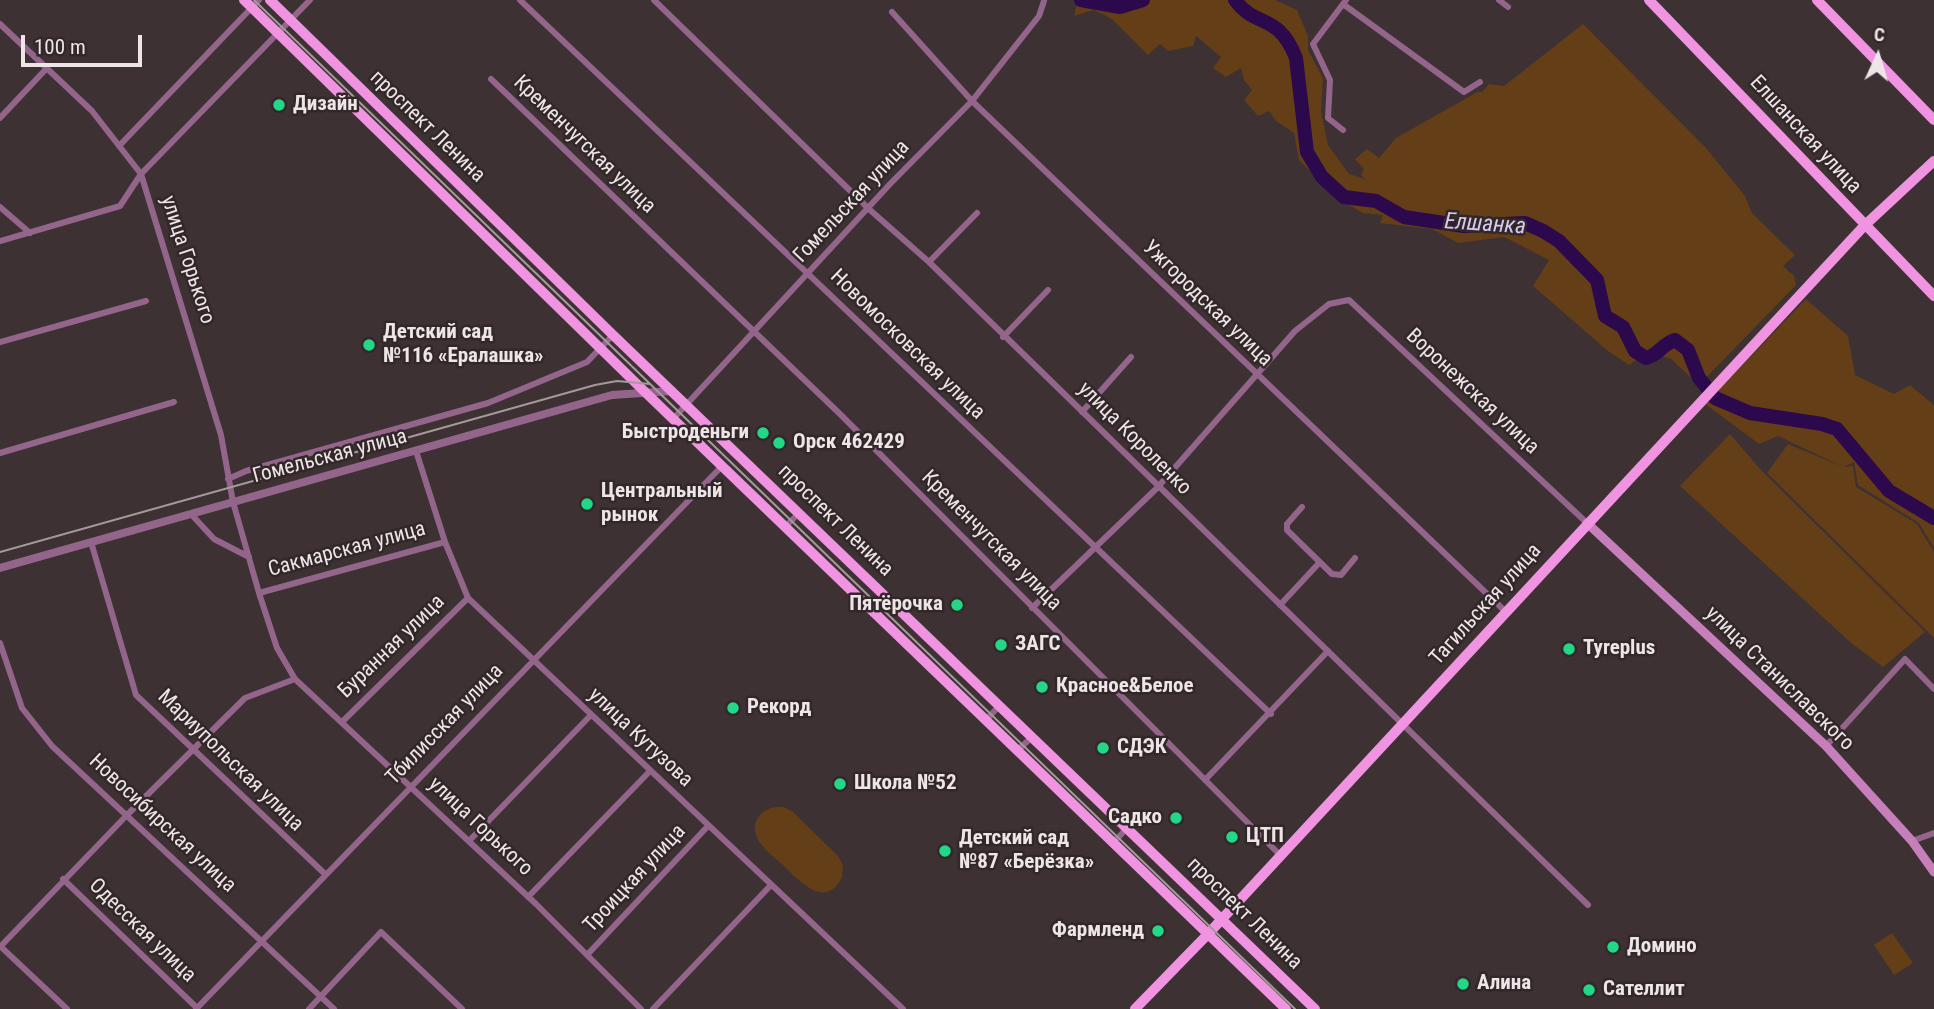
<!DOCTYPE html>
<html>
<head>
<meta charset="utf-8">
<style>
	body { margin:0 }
	#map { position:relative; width:1934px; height:1009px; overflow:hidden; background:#3d3133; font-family:"Roboto Condensed",sans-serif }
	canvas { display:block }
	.north { position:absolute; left:1843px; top:21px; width:70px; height:70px; -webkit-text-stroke:5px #322729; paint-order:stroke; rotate:4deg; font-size:19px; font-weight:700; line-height:28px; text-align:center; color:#ede5e7 }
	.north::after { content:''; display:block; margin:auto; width:24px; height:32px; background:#ede5e7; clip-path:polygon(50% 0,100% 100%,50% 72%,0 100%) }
	.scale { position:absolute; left:21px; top:35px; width:121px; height:32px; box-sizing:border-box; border:4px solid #ede5e7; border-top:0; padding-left:9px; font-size:21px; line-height:24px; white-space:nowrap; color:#ede5e7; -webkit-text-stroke:5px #322729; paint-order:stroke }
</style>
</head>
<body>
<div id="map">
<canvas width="1934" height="1009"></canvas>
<div class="north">С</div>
<div class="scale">100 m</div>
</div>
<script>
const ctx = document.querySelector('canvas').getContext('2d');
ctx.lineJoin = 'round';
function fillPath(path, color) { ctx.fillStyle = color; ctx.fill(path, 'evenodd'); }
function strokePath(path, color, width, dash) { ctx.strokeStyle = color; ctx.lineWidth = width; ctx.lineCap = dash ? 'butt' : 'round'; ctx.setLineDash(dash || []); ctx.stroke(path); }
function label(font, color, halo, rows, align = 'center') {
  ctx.font = font + ' "Roboto Condensed",sans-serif'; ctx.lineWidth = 5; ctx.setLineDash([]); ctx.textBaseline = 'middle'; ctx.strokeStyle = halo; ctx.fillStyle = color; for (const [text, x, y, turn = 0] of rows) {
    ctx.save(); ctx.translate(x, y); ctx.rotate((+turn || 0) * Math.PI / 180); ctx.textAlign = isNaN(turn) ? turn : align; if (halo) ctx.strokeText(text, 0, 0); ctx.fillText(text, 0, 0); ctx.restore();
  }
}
const green = new Path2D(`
	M 1078,0 L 1275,0 L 1297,10 L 1308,36 L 1308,50 L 1323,78 L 1321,112 L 1328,145 L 1349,174 L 1365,179 L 1361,175 L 1364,169 L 1355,159 L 1367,149 L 1379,158 L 1396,138 L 1479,91 L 1482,92 L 1489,84 L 1504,86 L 1583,24 L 1706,148 L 1745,196 L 1752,213 L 1795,255 L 1783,266 L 1794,276 L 1796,285 L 1699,385 L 1671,359 L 1648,352 L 1629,365 L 1608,351 L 1533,286 L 1549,260 L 1504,237 L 1458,243 L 1432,229 L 1380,223 L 1383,215 L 1363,213 L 1337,198 L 1299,160 L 1294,133 L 1276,121 L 1269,111 L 1258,116 L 1244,100 L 1252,90 L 1244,80 L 1241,68 L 1226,77 L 1213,68 L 1221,57 L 1196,36 L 1193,46 L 1168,51 L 1160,44 L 1148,55 L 1112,19 L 1094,10 L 1074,16 Z
	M 1806,299 L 1848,336 L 1855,375 L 1894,394 L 1910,385 L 1934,405 L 1934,548 L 1919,523 L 1858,485 L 1854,462 L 1843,467 L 1853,466 L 1856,487 L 1917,524 L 1934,552 L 1934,638 L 1767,473 L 1788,444 L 1843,467 L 1778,436 L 1759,444 L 1705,404 Z
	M 1730,434 L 1762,471 L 1925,632 L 1883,667 L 1850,642 L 1680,486 Z
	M 783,807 L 792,811 L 838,856 L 843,865 L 842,877 C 826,911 798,880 783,865 C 774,857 761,848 757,837 C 749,819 766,805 783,807 Z
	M 1892,933 L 1913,963 L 1894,975 L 1874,945 Z`);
const river = new Path2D(`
	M 1081,0 L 1120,7 L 1143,0
	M 1235,0 C 1256,29 1278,12 1296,58 L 1307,152 L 1322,177 L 1344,197 L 1376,201 L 1404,217 L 1464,226 L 1525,223 L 1543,231 L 1559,241 L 1597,280 L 1605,316 L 1623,327 L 1635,351 L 1646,358 C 1659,355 1662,344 1675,340 L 1688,350 L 1699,378 L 1715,398 L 1750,413 L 1822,424 L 1837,429 L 1889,491 L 1934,518`);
const minor = new Path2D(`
	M 520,0 L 1271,714
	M 654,0 L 870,210 L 929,262 L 1588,905
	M 1346,0 L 1343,4 L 1464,92 L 1480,82
	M 1499,0 L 1508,7
	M 1343,4 L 1313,44 L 1330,80 L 1328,118 L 1343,130
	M 892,12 L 972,101 L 1507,613
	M 0,24 L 92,111 L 141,174 L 221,435 L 233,502 L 259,593 L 277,648 L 295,679 L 536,904 L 641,1009
	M 491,79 L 840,414 L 1281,856
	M 0,118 L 47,68
	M 119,146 L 259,0
	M 0,207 L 30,233
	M 0,241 L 120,206 L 141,174 L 310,0
	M 929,262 L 977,213
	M 1003,337 L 1048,290
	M 0,342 L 146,301
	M 1082,412 L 1131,357
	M 674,418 L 890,184 L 972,101 L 1039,16 L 1044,1
	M 416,451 L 445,542 L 468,598 L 903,1009
	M 0,453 L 174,402
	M 228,479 L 246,471 L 488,403 L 587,362 L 613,335
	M 1302,507 L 1287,524 L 1287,530 L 1332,574 L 1341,575 L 1355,558
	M 191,514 L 214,539 L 249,557
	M 785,527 L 799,513
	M 91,542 L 136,695 L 325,874
	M 259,593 L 445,542
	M 1280,605 L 1320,562
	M 1032,608 L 1157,488 L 1295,331 L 1329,304 L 1349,300 L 1587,523
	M 0,643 L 22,708 L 52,746 L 334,1009
	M 987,719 L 1000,705
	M 342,722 L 468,598
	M 1826,746 L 1905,659 L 1934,689
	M 1019,749 L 1032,737
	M 1205,780 L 1328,651
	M 469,841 L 590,716
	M 1912,841 L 1934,833
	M 1114,842 L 1127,828
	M 63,879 L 197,1008
	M 528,897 L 649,772
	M 0,946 L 67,1009
	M 0,947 L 127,815 L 245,698 L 295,679
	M 587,955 L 708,826
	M 196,1009 L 722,466
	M 309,1009 L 381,932 L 462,1009
	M 653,1009 L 771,885`);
const tertiary = new Path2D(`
	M 0,568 L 612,395 L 672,391`);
const secondary = new Path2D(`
	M 1587,523 L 1826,746 L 1912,841 L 1934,872`);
const primary = new Path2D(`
	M 244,0 L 644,391 L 1286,1009
	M 270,0 L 613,335 L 1315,1009
	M 1649,0 L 1934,296
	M 1817,0 L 1934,120
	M 1135,1009 L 1209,933 L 1864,226 L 1934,161`);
const tram = new Path2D(`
	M 254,0 L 1295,1009
	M 0,552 L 595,385 L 617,381 L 650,384`);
const markers = [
	[279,105,7,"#22d887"],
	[369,345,7,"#22d887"],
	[763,433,7,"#22d887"],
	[779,443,7,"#22d887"],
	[587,504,7,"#22d887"],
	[957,605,7,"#22d887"],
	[1001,645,7,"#22d887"],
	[1569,649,7,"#22d887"],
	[1042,687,7,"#22d887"],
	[733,708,7,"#22d887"],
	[1103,748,7,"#22d887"],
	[840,784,7,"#22d887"],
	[1176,818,7,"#22d887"],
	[1232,837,7,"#22d887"],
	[945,851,7,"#22d887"],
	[1158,931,7,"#22d887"],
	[1613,947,7,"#22d887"],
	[1463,984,7,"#22d887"],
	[1589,990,7,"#22d887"]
];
const poiNames = [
	["Дизайн",293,105],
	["Детский сад",383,333],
	["№116 «Ералашка»",383,357],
	["Быстроденьги",749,433,"right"],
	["Орск 462429",793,443],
	["Центральный",601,492],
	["рынок",601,516],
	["Пятёрочка",943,605,"right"],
	["ЗАГС",1015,645],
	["Tyreplus",1583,649],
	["Красное&Белое",1056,687],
	["Рекорд",747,708],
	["СДЭК",1117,748],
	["Школа №52",854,784],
	["Садко",1162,818,"right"],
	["ЦТП",1246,837],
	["Детский сад",959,839],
	["№87 «Берёзка»",959,863],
	["Фармленд",1144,931,"right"],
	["Домино",1627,947],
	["Алина",1477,984],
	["Сателлит",1603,990]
];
const streetNames = [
	["проспект Ленина",427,127,44],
	["Елшанская улица",1805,135,47],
	["Кременчугская улица",584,145,44],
	["Гомельская улица",852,202,-47],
	["улица Горького",187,260,72],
	["Ужгородская улица",1207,304,44],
	["Новомосковская улица",907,345,44],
	["Воронежская улица",1472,392,43],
	["улица Короленко",1134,439,45],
	["Гомельская улица",330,457,-15],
	["проспект Ленина",835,521,44],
	["Кременчугская улица",991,541,45],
	["Сакмарская улица",347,550,-15],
	["Тагильская улица",1486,605,-48],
	["Буранная улица",392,647,-44],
	["улица Станиславского",1779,679,44],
	["Тбилисская улица",445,725,-46],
	["улица Кутузова",640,738,43],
	["Мариупольская улица",230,761,44],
	["Новосибирская улица",162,824,43],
	["улица Горького",480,827,43],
	["Троицкая улица",635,879,-47],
	["проспект Ленина",1244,914,44],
	["Одесская улица",142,931,44]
];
const waterNames = [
	["Елшанка",1485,225,4]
];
fillPath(green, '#633e16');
strokePath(river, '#2c094c', 14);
strokePath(minor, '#93658a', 6);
strokePath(tertiary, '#93658a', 8);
strokePath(secondary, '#c77fbb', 9);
strokePath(primary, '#f093e0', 10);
strokePath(tram, '#a49a9c', 2);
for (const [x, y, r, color] of markers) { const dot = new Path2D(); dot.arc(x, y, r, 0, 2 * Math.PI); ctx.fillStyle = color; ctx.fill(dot); strokePath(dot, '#322729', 2.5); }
label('bold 21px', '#ede5e7', '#322729', poiNames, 'left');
label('21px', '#ede5e7', '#322729', streetNames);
label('italic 23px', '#d8c9f1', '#322729', waterNames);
</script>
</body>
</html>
